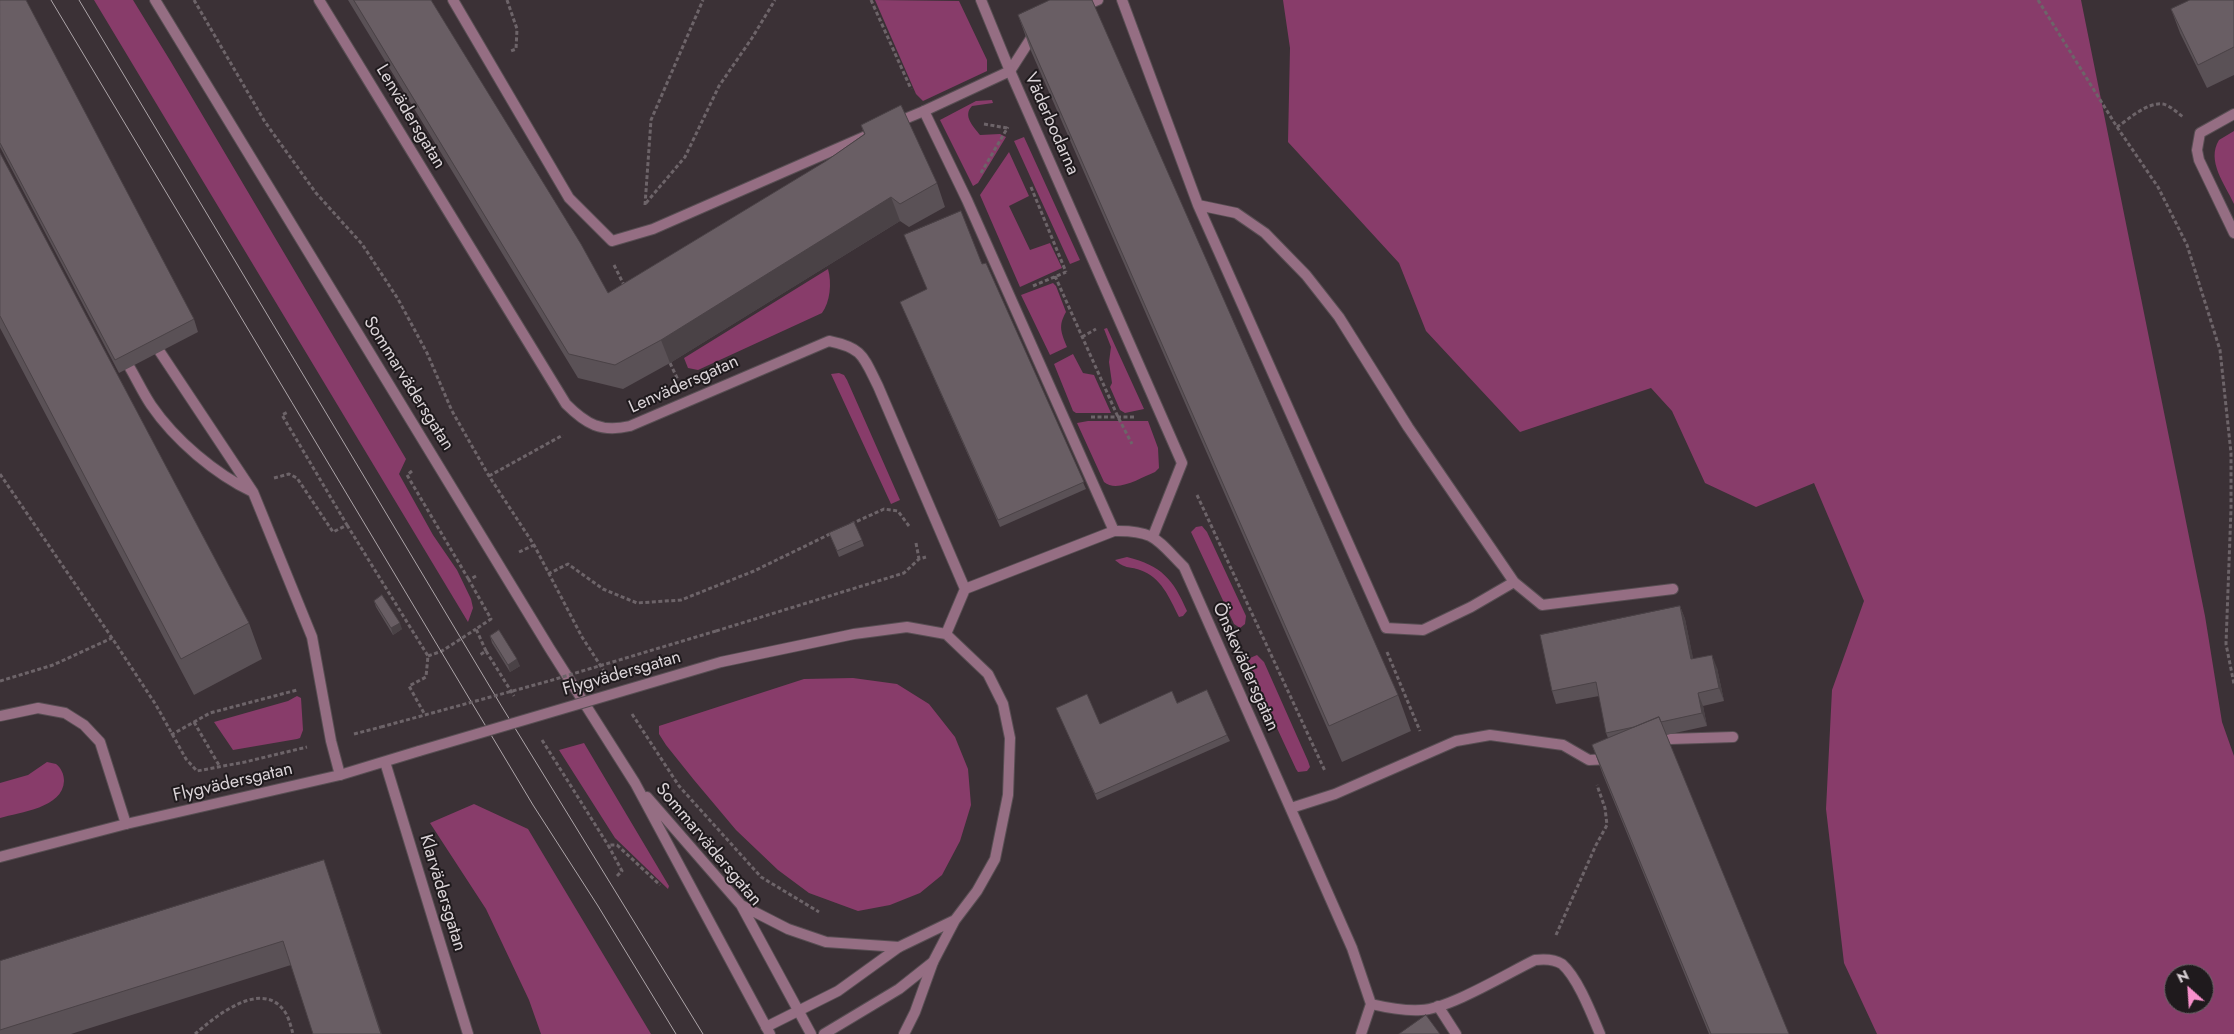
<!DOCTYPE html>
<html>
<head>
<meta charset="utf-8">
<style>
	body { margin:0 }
	#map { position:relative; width:2234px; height:1034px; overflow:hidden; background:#3b3136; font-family:Jost,sans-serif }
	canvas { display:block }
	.north { position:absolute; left:2164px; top:964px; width:50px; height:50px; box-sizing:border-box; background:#1f1a1d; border:1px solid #6a6467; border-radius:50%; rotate:334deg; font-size:14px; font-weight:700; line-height:20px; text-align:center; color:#dad3d7 }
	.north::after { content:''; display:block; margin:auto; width:18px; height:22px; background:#f890cc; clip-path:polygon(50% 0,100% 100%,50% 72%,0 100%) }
</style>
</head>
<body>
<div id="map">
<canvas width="2234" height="1034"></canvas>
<div class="north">N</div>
</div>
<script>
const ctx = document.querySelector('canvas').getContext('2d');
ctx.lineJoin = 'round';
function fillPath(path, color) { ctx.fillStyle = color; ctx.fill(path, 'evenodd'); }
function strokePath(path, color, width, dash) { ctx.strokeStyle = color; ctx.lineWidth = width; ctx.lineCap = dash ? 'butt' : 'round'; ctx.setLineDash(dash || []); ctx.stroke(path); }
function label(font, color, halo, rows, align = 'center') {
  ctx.font = font + ' Jost,sans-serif'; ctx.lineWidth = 4; ctx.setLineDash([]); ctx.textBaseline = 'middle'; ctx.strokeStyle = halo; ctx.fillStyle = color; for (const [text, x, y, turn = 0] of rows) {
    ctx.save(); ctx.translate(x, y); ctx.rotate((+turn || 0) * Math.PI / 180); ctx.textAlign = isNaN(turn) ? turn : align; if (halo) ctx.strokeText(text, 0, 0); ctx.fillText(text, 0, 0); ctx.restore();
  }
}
const green = new Path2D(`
	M 94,0 L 133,0 L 171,62 L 406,459 L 399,474 L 433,535 L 457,570 L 471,599 L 473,608 L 468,622 Z
	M 875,0 L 959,1 L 987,60 L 987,71 L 923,101 L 916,94 Z
	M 1283,0 L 2081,0 L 2205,616 L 2222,722 L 2234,756 L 2234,1034 L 1877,1034 L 1844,963 L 1826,809 L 1832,690 L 1864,601 L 1814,483 L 1756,507 L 1705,483 L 1672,411 L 1651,388 L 1520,432 L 1426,331 L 1399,263 L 1288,142 L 1290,48 ZM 2174,974 L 2204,974 L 2204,1004 L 2174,1004 Z
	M 992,100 L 993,103 L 972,106 C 962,116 974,127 980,135 L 1000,134 L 1006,137 L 978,183 L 973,186 L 940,120 L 976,101 Z
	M 2234,131 L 2234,204 C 2225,184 2206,161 2219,140 Z
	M 1024,137 L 1080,260 L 1070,264 L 1014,141 Z
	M 1009,152 L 1029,196 L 1009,206 L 1030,250 L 1050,243 L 1062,268 L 1020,287 L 980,195 Z
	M 828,269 C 832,283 830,302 822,313 L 698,370 L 688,368 L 684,358 Z
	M 1053,283 L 1056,286 L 1066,312 C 1058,326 1061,332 1067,347 L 1050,355 L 1021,295 Z
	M 1107,328 L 1144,409 L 1125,413 L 1120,410 L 1110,387 L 1112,383 L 1109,362 L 1111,347 L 1104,329 Z
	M 1073,354 L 1083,373 L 1094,375 L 1111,413 L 1076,413 L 1073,411 L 1054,364 Z
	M 839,373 L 844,375 L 847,380 L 900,500 L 891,504 L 831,374 Z
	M 1088,421 L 1148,421 L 1158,448 L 1159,468 L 1155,472 C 1140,478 1117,493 1104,482 L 1077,423 Z
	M 1202,526 L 1207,532 L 1246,616 L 1245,624 L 1240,628 L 1234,624 L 1191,532 L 1196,527 Z
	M 1127,557 C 1162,566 1173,579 1187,611 L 1183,616 L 1179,617 C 1169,597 1161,577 1140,570 C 1128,566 1125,569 1115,560 Z
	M 1257,655 L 1264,662 L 1308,761 L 1310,767 L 1307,771 L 1298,772 L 1296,769 L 1250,670 L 1247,663 L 1250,658 Z
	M 853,678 L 897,684 L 929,704 L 955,737 L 968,769 L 971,805 L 960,841 L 942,875 L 920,893 L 890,905 L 858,911 L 809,893 L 778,870 L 736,830 L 694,780 L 666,745 L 659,734 L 659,726 L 804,679 Z
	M 297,696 L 301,698 L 303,730 L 300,738 L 297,739 L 233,750 L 214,722 L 288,701 Z
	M 584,743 L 669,886 L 668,889 L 615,838 L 559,750 Z
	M 47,762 L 56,764 C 61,768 64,774 64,781 C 63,808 20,812 0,818 L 0,783 L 28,775 Z
	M 474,804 L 528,829 L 651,1034 L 541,1034 L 529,1000 L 486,909 L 430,823 Z`);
const path = new Path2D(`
	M 194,0 L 265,122 L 316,193 L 362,244 L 398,299 L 427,353 L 452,411 L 489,476 L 534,545 L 582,637 L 604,671
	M 507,0 L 517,29 L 516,49 L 511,51
	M 871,0 L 911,89
	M 2038,0 L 2117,127 L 2158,187 L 2187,245 L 2220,350 L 2231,453 L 2231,509 L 2226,644 L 2234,684
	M 984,124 L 1007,128
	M 2117,127 C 2129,119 2147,102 2163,104 C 2169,105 2178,113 2183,117
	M 981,173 L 1008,127
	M 1031,187 L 1066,272
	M 646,203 L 685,157 L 719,86 L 752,38 L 775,0
	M 645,205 L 651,120 L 703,0
	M 614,265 L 625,287
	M 1055,276 L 1118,417 L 1132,444
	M 1033,286 L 1066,272
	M 1082,337 L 1096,329
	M 670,363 L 678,380
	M 1091,417 L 1135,417
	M 412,471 L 407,475 L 469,580
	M 0,474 L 112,638 L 156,705 L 186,759 L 197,771 L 245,762 L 307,747
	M 489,476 L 563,435
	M 274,478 L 289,474 L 297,478 L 333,532 L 347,525 L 282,415 L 288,412
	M 1197,495 L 1325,771
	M 851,524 L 884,509 L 898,511 L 909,526
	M 347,525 L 428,656 L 426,677 L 409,686 L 425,715
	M 916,543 L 919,559
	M 519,552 L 534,545
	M 548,574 L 568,564 L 603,589 L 637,603 L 681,600 L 754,571 L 832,533
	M 476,576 L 469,580 L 491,619 L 476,629 L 486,651 L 480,655
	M 716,631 L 904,573 L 919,559 L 926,557
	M 486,651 L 514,696
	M 1387,652 L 1420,731
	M 428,656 L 442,651 L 476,629
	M 0,681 L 53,665 L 112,638
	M 632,714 L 679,786 L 761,877 L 819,912
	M 194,722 L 220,767
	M 354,734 L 381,727
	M 171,735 L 210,713 L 297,690
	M 542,740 L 608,845
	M 617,876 L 622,871 L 608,845 L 617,845 L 660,885
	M 1556,935 L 1596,845 L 1607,825 L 1605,808 L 1597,785
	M 195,1034 C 216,1016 262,978 285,1012 C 289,1018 291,1027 293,1034`);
const service = new Path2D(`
	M 453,0 L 569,198 L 612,241 L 653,229 L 866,136
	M 981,0 L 1010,71
	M 1122,0 L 1198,205 L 1386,628 L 1423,630 L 1471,607 L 1514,582 L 1408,427 L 1339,317 L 1306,275 L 1265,233 L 1236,213 L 1198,205
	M 1081,7 L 1098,0
	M 1010,71 L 1035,32
	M 895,123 L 924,111
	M 160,352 L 253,492 L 312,637 L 331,741 L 340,775
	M 130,368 C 137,380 143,393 151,405 C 175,440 215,474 253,492
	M 1514,582 L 1542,605 L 1673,589
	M 0,716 L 38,708 L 65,713 L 84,725 L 100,742 L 126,824
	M 1655,744 L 1670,739 L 1733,737
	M 1291,808 L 1335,794 L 1456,741 L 1490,735 L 1563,745 L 1589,760 L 1611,759
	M 1438,1006 L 1456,1034`);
const minor = new Path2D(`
	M 319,0 L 566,404 C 586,424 601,433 630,426 L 829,341 C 863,348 863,356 878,386 L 965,589 L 946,634
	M 2234,114 L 2200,133 L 2197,150 L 2199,160 L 2234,233
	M 1114,531 L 967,200 L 924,111 L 1010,71 L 1182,463 L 1153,536
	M 965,589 L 1114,531 C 1155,530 1157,540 1184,567 L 1352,948 L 1371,1004 L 1361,1034
	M 721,662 L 854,634 L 907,627 L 946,634 L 988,674 L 1003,704 L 1010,738 L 1008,795 L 995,859 L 977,891 L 955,920 L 933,962 L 899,989 L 824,1034
	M 385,762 L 468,1034
	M 0,857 L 126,824 L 340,775 L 419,751
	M 1371,1004 C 1388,1008 1404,1011 1421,1010 C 1449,1009 1508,973 1535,960 C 1543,959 1554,959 1562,964 C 1578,978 1592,1015 1600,1034
	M 766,1027 L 838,991 L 899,947 L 955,920`);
const tertiary = new Path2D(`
	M 155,0 L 550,649 L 635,783 L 770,1034
	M 647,797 L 741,905 L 811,1034
	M 741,905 L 788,929 L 826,942 L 899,947
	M 904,1034 L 915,1012 L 933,962`);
const tram = new Path2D(`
	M 51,0 L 533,805 L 598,906 L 676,1034
	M 79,0 L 502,707 L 703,1034`);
const pathBridge = new Path2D(`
	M 381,727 L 549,681 L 716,631`);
const minorBridge = new Path2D(`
	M 419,751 L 721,662`);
const wall = new Path2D(`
	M 0,0 L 194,319 L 198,332 L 119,373 L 0,147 Z
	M 348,0 L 431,0 L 608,293 L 826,161 L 864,134 L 861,125 L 937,183 L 945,207 L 909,227 L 900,221 L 670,363 L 623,389 L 578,378 Z
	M 2234,0 L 2234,75 L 2207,88 L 2180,33 L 2171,9 Z
	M 1018,15 L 1398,695 L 1411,731 L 1342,762 L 1031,51 Z
	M 0,153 L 249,623 L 262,659 L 194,695 L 0,328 Z
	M 982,264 L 1086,489 L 1000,527 L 900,302 Z
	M 829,533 L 862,540 L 864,546 L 839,557 Z
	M 374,601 L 402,629 L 393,635 L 376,607 Z
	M 1680,606 L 1685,619 L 1693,659 L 1717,668 L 1724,701 L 1703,706 L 1707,726 L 1666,735 L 1789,1034 L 1709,1034 L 1603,775 L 1592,745 L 1608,738 L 1606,733 L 1599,696 L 1556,704 L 1552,691 Z
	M 490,636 L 520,666 L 510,672 L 492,643 Z
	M 1177,703 L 1227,735 L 1230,741 L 1097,800 L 1056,708 L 1100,724 Z
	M 332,884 L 291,965 L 71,1034 L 0,1034 L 0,961 Z`);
const shadedWall = new Path2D(`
	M 891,197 L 900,221 L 670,363 L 661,340 Z
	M 1680,606 L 1685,619 L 1696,672 L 1691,659 Z
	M 400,623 L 402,629 L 393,635 L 391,628 Z
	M 1712,655 L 1717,668 L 1724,701 L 1719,688 Z
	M 517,659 L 520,666 L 510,672 L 508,665 Z
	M 1698,693 L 1703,706 L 1707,726 L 1702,713 Z
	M 324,860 L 382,1034 L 381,1034 Z`);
const building = new Path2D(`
	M 0,0 L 26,0 L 194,319 L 115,360 L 0,143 Z
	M 354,0 L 431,0 L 581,244 L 608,293 L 826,161 L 865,134 L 861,125 L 901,105 L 937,183 L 900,204 L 891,197 L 661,340 L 615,365 L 569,354 Z
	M 1050,0 L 1092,0 L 1398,695 L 1329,726 L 1018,15 Z
	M 2190,0 L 2234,0 L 2234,47 L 2198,65 L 2171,9 Z
	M 0,153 L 249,623 L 181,659 L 0,316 Z
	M 961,211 L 982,264 L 986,263 L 1084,482 L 998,520 L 900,302 L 927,289 L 904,235 Z
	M 854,522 L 862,540 L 837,551 L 829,533 Z
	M 382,595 L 400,623 L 391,628 L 374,601 Z
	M 1680,606 L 1691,659 L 1712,655 L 1719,688 L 1698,693 L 1702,713 L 1661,722 L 1659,717 L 1634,727 L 1606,733 L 1596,682 L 1552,691 L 1540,635 Z
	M 499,630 L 517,659 L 508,665 L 490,636 Z
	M 1207,690 L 1227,735 L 1095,794 L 1056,708 L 1087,694 L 1100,724 L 1172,691 L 1177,703 Z
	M 1659,717 L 1789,1034 L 1711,1034 L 1592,745 Z
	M 324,860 L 381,1034 L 313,1034 L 283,941 L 0,1030 L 0,961 Z
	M 1426,1015 L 1440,1034 L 1399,1034 Z`);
const streetNames = [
	["Lenvädersgatan",410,117,59],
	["Väderbodarna",1051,124,66],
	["Sommarvädersgatan",408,384,58],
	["Lenvädersgatan",684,385,-24],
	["Önskevädersgatan",1245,667,66],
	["Flygvädersgatan",622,674,-16],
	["Flygvädersgatan",233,783,-13],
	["Sommarvädersgatan",708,845,50],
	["Klarvädersgatan",442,893,73]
];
fillPath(green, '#883c6a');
strokePath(service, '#584e53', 12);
strokePath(minor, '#584e53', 12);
strokePath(tertiary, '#584e53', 12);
strokePath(path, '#6d6469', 3, [4, 2.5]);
strokePath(service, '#956e83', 10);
strokePath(minor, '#956e83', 10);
strokePath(tertiary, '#956e83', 10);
strokePath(tram, '#ada5a9', 1);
strokePath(minorBridge, '#584e53', 12, []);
strokePath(pathBridge, '#6d6469', 3, [4, 2.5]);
strokePath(minorBridge, '#956e83', 10);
fillPath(wall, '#5a5156');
fillPath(shadedWall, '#4a4246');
fillPath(building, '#695e64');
strokePath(building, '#4a4246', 1);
label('18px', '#dad3d7', '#1f1a1d', streetNames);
</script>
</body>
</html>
